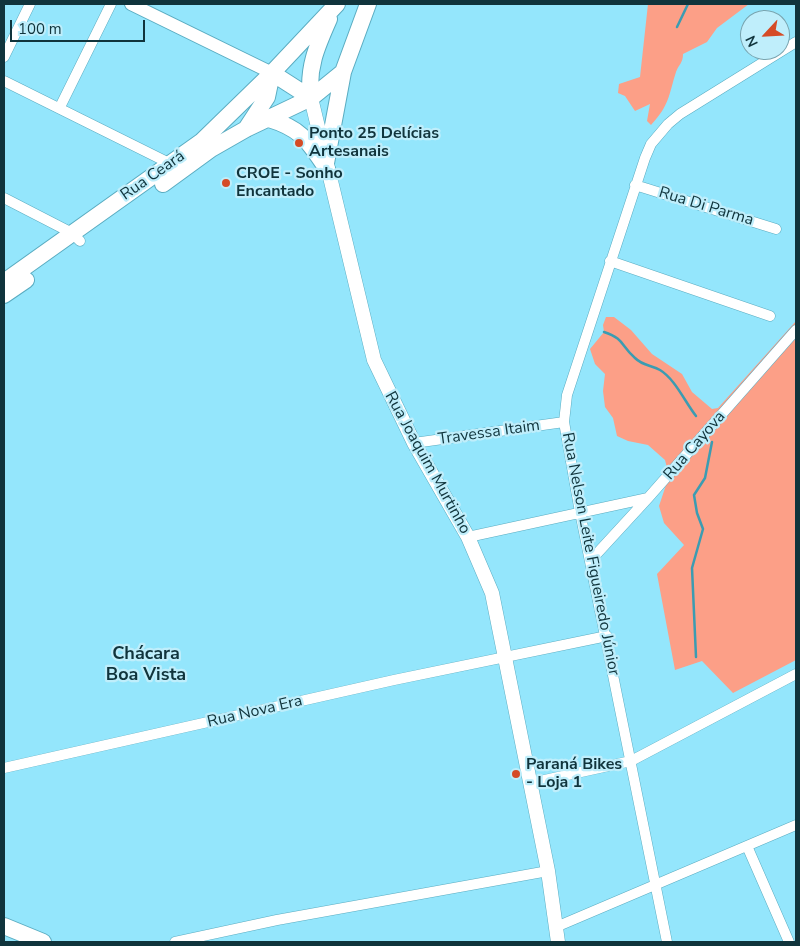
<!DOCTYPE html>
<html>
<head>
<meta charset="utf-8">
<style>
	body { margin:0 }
	#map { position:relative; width:800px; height:946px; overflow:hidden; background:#94e6fc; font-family:"Nunito Sans",sans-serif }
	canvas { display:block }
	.frame { position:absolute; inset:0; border:5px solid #10343c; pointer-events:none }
	.north { position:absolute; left:740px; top:10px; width:50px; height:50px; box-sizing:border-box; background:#bfeefb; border:1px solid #79a4af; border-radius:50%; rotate:245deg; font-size:14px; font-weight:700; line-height:20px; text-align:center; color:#10343c }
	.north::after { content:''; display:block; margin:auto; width:18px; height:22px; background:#d54b26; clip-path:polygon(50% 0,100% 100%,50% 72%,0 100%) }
	.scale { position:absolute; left:10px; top:20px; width:135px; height:22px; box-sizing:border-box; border:2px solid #10343c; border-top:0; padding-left:6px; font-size:15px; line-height:18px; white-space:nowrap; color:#10343c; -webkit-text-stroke:4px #bfeefb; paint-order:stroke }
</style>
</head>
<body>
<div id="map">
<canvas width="800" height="946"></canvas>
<div class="frame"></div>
<div class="north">N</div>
<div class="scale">100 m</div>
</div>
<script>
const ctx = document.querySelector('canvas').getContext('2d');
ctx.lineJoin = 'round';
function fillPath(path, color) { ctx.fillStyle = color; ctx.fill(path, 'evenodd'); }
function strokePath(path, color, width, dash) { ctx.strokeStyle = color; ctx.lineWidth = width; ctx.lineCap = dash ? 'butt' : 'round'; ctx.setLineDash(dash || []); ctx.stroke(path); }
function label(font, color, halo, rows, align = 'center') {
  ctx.font = font + ' "Nunito Sans",sans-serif'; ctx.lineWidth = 4.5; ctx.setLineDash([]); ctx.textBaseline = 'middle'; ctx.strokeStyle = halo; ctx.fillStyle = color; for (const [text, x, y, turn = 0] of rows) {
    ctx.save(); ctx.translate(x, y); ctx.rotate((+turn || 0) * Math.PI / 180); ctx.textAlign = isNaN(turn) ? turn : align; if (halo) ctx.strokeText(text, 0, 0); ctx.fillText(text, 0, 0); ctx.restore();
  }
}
const green = new Path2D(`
	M 648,4 L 749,4 L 717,28 L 707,42 L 683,54 C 683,63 679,64 676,72 C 668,97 670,104 651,125 L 647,121 L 650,104 L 635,111 L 625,96 L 618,93 L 619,84 L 640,77 Z
	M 606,317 L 614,317 L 631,330 L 652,354 L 682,374 L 692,392 L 712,409 L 718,408 L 796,321 L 796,660 L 733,693 L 702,661 L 675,670 L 657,574 L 684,545 L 664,523 L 659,506 L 669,476 L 665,460 L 648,445 L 628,441 L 617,436 L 613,418 L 605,407 L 603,391 L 605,374 L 595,364 L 590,349 L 604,332 L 603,325 Z`);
const stream = new Path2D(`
	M 677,27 L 688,4
	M 604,332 C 625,339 620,345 635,358 C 643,366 651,365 660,370 C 675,379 685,402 696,416
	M 696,657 L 692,568 L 703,529 L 697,513 L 694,495 L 705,478 L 712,442`);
const minor = new Path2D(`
	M 4,57 L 30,4
	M 4,81 L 171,164
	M 60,107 L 111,4
	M 635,185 L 776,229
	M 4,198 L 72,233 L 80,241
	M 610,261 L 770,316
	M 414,443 L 564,422
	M 468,537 L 648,498
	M 591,560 L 648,498 L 796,330
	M 4,768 L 394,680 L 607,636
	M 531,783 L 631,761 L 796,674
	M 747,846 L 789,942
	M 556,927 L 796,825
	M 175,942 L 277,920 L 548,871
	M 667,942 L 580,512 L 564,422 L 567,395 L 645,158 L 651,144 L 668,124 L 680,114 L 796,42`);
const tertiary = new Path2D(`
	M 131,4 L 272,73`);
const secondary = new Path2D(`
	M 311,98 L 374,360 L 414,443 L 468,537 L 492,593 L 548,871 L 558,942`);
const primary = new Path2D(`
	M 272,73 L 311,98
	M 311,98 C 307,68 317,46 329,19
	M 269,119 C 302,129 308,141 327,169
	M 246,129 L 267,97 L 272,73
	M 326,163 L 343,72 L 368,4
	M 163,184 L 211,149 L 246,129 L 311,98 L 343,72
	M 4,282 L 202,141 L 272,73 L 337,4
	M 4,295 L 26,280
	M 4,926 L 43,942`);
const markers = [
	[299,143,5,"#d54b26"],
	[226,183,5,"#d54b26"],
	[516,774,5,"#d54b26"]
];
const poiNames = [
	["Ponto 25 Delícias",309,134],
	["Artesanais",309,152],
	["CROE - Sonho",236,174],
	["Encantado",236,192],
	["Paraná Bikes",526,765],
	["- Loja 1",526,783]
];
const streetNames = [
	["Rua Ceará",153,176,-35],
	["Rua Di Parma",706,207,17],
	["Travessa Itaim",489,433,-8],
	["Rua Cayova",695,446,-49],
	["Rua Joaquim Murtinho",427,463,61],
	["Rua Nelson Leite Figueiredo Júnior",590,554,79],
	["Rua Nova Era",255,712,-13]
];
const neighbourhoodNames = [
	["Chácara",146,655],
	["Boa Vista",146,676]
];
fillPath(green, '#fc9f87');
strokePath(stream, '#3b9cb2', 2.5);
strokePath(minor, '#5aacc1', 11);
strokePath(tertiary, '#5aacc1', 14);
strokePath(secondary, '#5aacc1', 15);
strokePath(primary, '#5aacc1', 18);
strokePath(minor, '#fff', 10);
strokePath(tertiary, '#fff', 12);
strokePath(secondary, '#fff', 14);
strokePath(primary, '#fff', 16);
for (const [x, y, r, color] of markers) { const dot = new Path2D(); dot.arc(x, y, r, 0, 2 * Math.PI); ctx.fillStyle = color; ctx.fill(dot); strokePath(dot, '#bfeefb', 2); }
label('bold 16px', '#10343c', '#bfeefb', poiNames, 'left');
label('16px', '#10343c', '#bfeefb', streetNames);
label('bold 18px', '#10343c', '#bfeefb', neighbourhoodNames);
</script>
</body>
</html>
